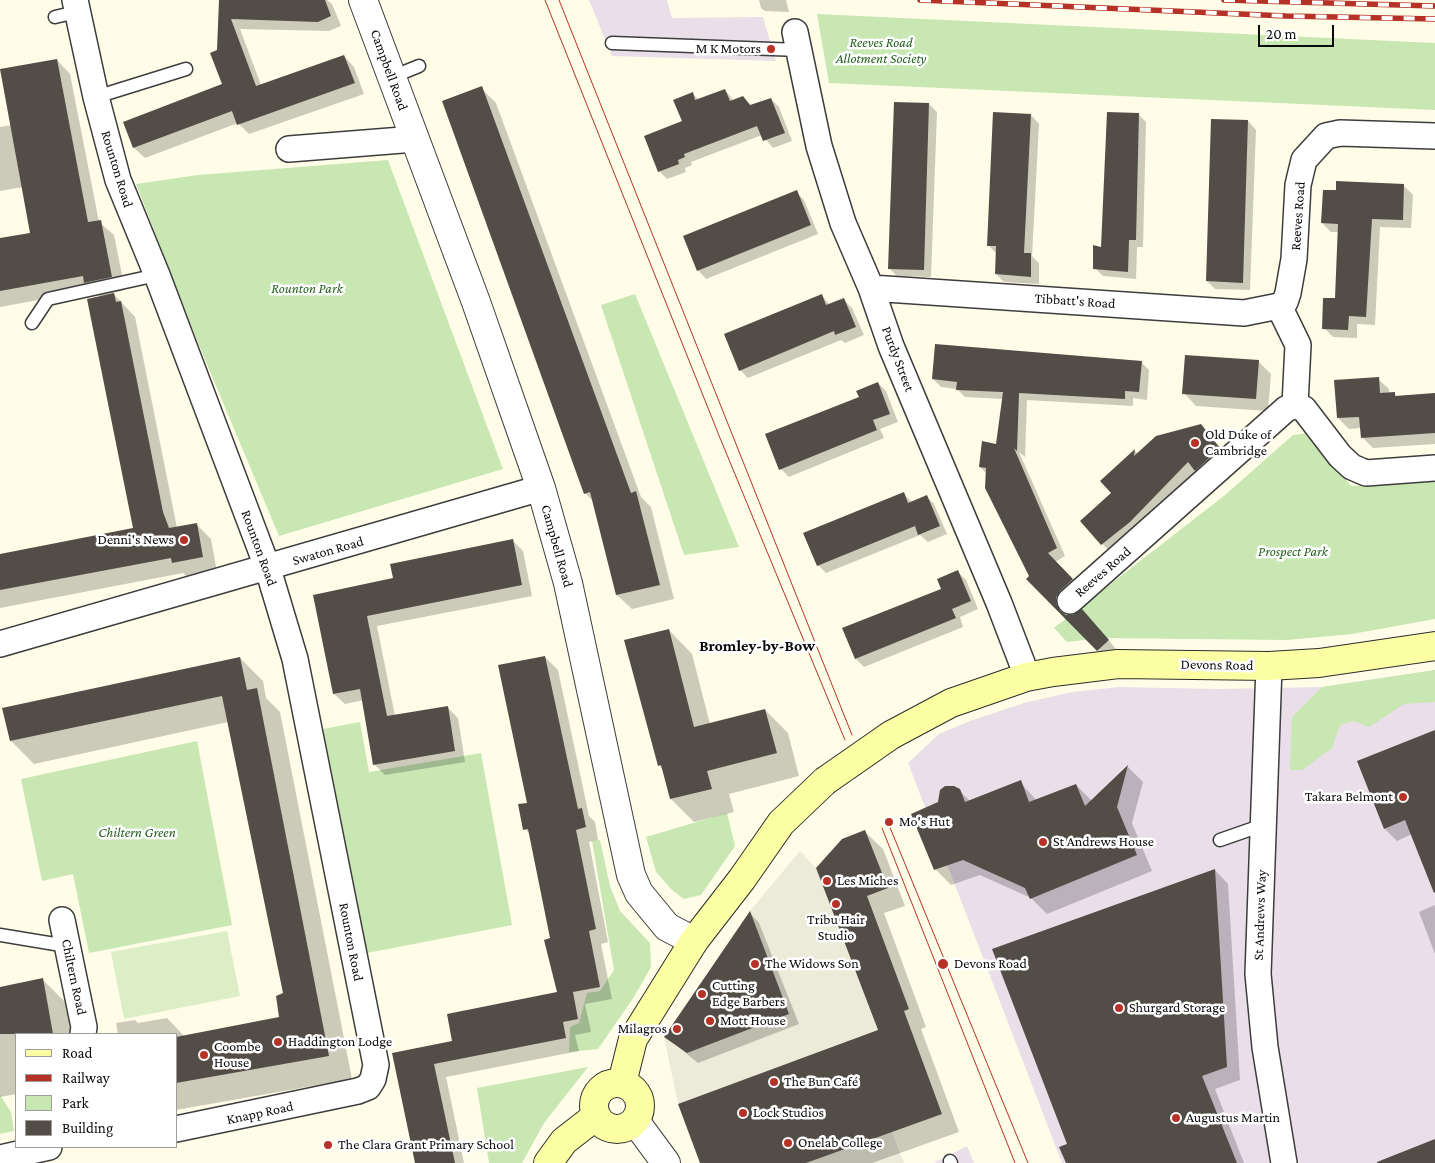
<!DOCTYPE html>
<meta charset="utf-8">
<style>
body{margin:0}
#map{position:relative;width:1435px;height:1163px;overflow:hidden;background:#fffde8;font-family:"Crimson Pro",serif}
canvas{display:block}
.legend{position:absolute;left:15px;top:1033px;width:162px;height:115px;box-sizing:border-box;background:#fff;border:1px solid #9d9d9d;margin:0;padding:6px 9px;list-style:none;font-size:15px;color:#0a0a0a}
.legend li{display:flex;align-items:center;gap:10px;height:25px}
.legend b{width:25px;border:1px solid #9d9d9d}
.scale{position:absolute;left:1258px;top:25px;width:76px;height:22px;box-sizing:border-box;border:2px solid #0a0a0a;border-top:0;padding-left:6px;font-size:15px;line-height:18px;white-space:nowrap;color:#0a0a0a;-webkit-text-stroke:4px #fff;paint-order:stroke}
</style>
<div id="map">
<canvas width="1435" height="1163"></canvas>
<ul class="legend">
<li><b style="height:6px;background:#fcfea4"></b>Road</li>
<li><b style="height:6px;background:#b63126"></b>Railway</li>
<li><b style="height:14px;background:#c8e7b3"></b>Park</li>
<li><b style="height:14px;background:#534d47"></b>Building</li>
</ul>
<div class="scale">20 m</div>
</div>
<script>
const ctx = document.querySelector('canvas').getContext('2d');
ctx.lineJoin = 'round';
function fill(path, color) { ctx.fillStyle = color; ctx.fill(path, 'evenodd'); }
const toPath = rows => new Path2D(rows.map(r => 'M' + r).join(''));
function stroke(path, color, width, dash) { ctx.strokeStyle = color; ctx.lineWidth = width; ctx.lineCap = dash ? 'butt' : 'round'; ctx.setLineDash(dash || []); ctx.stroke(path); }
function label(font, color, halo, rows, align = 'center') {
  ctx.font = font + ' "Crimson Pro",serif'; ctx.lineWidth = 5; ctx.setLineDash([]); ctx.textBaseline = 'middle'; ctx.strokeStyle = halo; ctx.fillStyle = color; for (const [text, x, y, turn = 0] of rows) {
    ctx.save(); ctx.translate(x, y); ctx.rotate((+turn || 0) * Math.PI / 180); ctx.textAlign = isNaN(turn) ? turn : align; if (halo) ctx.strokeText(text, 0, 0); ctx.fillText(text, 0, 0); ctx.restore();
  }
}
const industrial = toPath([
 [589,0,667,0,672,18,763,17,776,61,612,56],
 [1435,670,1435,1163,1062,1163,908,763,939,734,970,721,1024,703,1072,692,1119,687,1219,689,1322,687],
 [967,1146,974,1163,936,1163,935,1162]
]);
const green = toPath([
 [817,14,1435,43,1435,110,829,83],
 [388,160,503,469,279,536,196,338,136,184,198,175],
 [635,294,702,457,739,547,684,555,601,305],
 [1307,433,1351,486,1435,480,1435,619,1352,634,1287,640,1102,638,1067,642,1054,628,1225,495,1293,435],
 [1435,670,1435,702,1404,704,1369,727,1354,721,1340,725,1332,748,1302,770,1290,770,1292,717,1322,687],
 [360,722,369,772,481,753,512,925,367,953,323,729],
 [197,741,232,925,89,953,73,874,42,881,21,779],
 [727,813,735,846,701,895,684,899,672,890,656,872,646,837],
 [600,840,610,886,620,911,650,943,651,967,634,997,598,1049,569,1052,570,1027,579,1023,587,993,600,991,614,970,592,841],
 [588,1067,544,1123,522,1163,489,1163,477,1088],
 [0,1095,11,1112,14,1131,0,1134]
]);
const pitch = toPath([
 [227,931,240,996,124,1019,111,952]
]);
const plaza = toPath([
 [800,851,816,868,878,1031,808,1057,842,1150,892,1132,904,1163,806,1163,786,1064,678,1104,664,1037,687,1053,789,1014,750,911]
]);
const shadow = toPath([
 [221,0,327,0,332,4,341,26,329,31,240,29,261,85,344,56,354,67,364,94,249,134,238,123,145,158,134,148,125,123,224,85,218,51],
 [759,0,786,0,789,12,765,11,761,8],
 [57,60,70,74,99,222,114,235,125,290,113,293,135,317,177,528,196,524,211,539,217,572,188,577,183,573,0,608,0,555,134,529,100,297,93,290,0,307,0,240,32,234,23,187,0,191,0,127,12,125],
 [481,88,496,103,641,497,651,507,674,599,632,609,617,595,594,502,585,493],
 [725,90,734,101,743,97,751,106,771,99,779,107,792,141,773,148,762,135,691,162,692,165,685,168,686,172,667,179,659,171,684,122,692,93,699,100],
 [929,104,937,112,931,277,897,276,889,268],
 [1138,114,1146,122,1143,247,1137,247,1136,279,1103,276,1095,268,1102,248],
 [1031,115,1039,124,1032,256,1039,263,1039,284,1004,282,996,274,996,253,988,245],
 [1248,121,1256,130,1250,290,1215,289,1207,281],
 [1404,186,1413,195,1411,228,1380,227,1375,325,1357,324,1357,338,1333,337,1324,328,1336,300,1339,232,1331,232,1322,223],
 [796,192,804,200,818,234,706,279,698,270,685,237],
 [821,295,830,305,844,300,852,308,864,335,845,343,841,340,748,378,740,370],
 [1258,361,1271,374,1268,411,1196,406,1184,393],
 [1141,362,1149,370,1147,400,1133,398,1133,406,1027,400,1025,457,1019,452,1065,556,1055,562,1080,588,1064,605,1064,613,1065,615,1090,619,1116,649,1106,658,1028,579,1030,576,987,474,980,467,997,445,1003,399,965,397,957,389,941,387,933,379],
 [1378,379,1389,389,1389,394,1394,393,1397,397,1435,394,1435,444,1373,448,1362,437,1361,428,1349,429,1338,418],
 [878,383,886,391,898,422,880,429,884,438,789,477,781,469],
 [1200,425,1228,458,1205,479,1197,471,1139,531,1111,553,1081,521,1113,493,1135,451,1138,454],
 [903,493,912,502,926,496,934,504,947,534,928,542,920,535,826,573,818,565],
 [513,541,523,551,532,596,377,626,395,716,447,707,458,718,465,762,385,775,374,764,364,700,345,704,334,694,315,596,394,579],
 [958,572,966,580,978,609,960,617,963,627,864,667,856,659,844,629,942,590],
 [669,630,692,654,710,724,765,710,788,733,799,776,729,794,734,812,694,822,671,799,663,770,659,765],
 [545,657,558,670,589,816,595,822,598,840,589,842,608,942,601,944,612,999,585,1004,591,1032,575,1035,579,1051,446,1077,464,1163,417,1163,394,1054,454,1042,558,993,551,939,531,835,525,829],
 [240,658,263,681,266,698,280,712,352,1079,176,1110,176,1034,118,1034,116,1023,135,1020,138,1023,167,1018,185,1037,280,1018,284,994,228,722,34,764,11,741],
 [1435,732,1435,892,1412,834,1397,841,1385,829],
 [1128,767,1143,782,1132,823,1152,871,1047,914,1031,898,980,875,951,885,935,869,939,803,959,790,970,801,1020,782,1037,801,1076,785,1092,801],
 [865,832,883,849,905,906,884,913,926,1027,921,1029,959,1132,872,1163,701,1163,880,1031,842,840],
 [1215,870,1228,884,1240,1080,1215,1089,1244,1163,1067,1163,1069,1144],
 [1435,905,1435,954,1419,912],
 [750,913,759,923,799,1024,698,1063,666,1037],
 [43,980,83,1020,86,1034,16,1034,16,1094,0,1097,0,988]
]);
const building = toPath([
 [219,0,325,0,331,16,318,22,231,19,256,86,344,55,355,83,237,125,232,111,133,148,123,122,222,84,210,53,217,50],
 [57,59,88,222,101,220,112,277,84,283,83,276,0,291,0,238,30,233,0,69],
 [482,86,631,493,636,491,660,585,616,595,590,492,584,494,442,101],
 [725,89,730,101,743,96,750,105,771,98,785,133,763,141,757,126,684,154,685,157,678,160,679,164,658,172,644,136,682,121,673,100,693,92,695,100],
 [894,102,929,103,924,270,888,269],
 [993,112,1031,114,1024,253,1031,253,1031,277,995,274,996,246,987,246],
 [1107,112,1139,113,1136,240,1129,240,1128,272,1093,269,1093,245,1101,247],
 [1211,119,1248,120,1243,283,1206,281],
 [1336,181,1404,184,1403,220,1372,219,1366,317,1349,316,1348,330,1322,329,1323,298,1335,298,1338,224,1321,223,1323,190,1336,190],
 [797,190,811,225,697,271,683,236],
 [114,293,116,302,121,301,163,512,169,528,197,523,203,557,172,563,171,558,0,590,0,554,133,528,87,299],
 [822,294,826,305,844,298,856,327,835,335,834,331,739,371,724,334],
 [935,344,1142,361,1139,392,1125,391,1125,399,1019,393,1017,451,1014,448,1057,548,1048,553,1073,579,1060,591,1056,597,1056,604,1060,611,1066,615,1073,615,1082,609,1109,640,1097,651,1026,579,1029,576,985,488,986,468,979,467,982,441,996,444,1003,392,956,390,957,382,932,379],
 [1185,355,1259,360,1256,399,1182,394],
 [1379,377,1380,393,1395,392,1395,396,1435,393,1435,433,1361,438,1359,417,1337,418,1334,380],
 [878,382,890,414,873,420,877,430,779,470,765,434,859,397,856,391],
 [1201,424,1220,448,1195,471,1188,462,1130,522,1101,545,1080,521,1111,493,1100,481,1135,449,1134,456,1156,436],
 [904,492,908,503,927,495,940,526,918,535,915,526,817,566,803,533],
 [513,539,522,585,367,616,387,716,448,706,455,751,373,765,360,689,333,694,313,595,393,578,390,564],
 [958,570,971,601,952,609,956,618,855,659,842,628,941,589,937,579],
 [669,629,694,727,765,709,777,753,707,771,712,789,670,799,661,765,658,766,624,640],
 [545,656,578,809,582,808,586,827,576,830,596,929,589,931,600,987,573,992,578,1019,563,1022,566,1038,434,1064,455,1163,415,1163,392,1053,452,1041,447,1014,557,992,544,940,550,938,528,829,523,830,518,804,527,803,498,665],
 [240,657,247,690,257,688,329,1056,176,1083,176,1037,279,1017,276,996,283,993,222,696,10,741,2,708],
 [1435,730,1435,892,1434,893,1405,820,1384,829,1357,761],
 [1128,765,1117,807,1137,855,1030,899,1025,888,963,860,934,870,911,814,938,802,940,790,945,786,954,786,960,789,965,802,1021,780,1029,802,1076,784,1085,806],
 [865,830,888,888,867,896,909,1009,904,1011,942,1114,806,1163,700,1163,678,1104,878,1030,816,868,842,839],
 [1215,869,1227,1067,1202,1076,1237,1163,1066,1163,1059,1147,1067,1144,992,949],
 [750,911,789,1014,687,1053,664,1037],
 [43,978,53,1034,0,1034,0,987],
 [1435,1139,1435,1163,1377,1163,1377,1162]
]);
const service = toPath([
 [55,17,76,12],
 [612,43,799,50],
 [392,77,419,66],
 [96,97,186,69],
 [32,323,48,299,157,275],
 [1220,840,1263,825],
 [0,935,67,946],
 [950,1161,951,1163]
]);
const minor = toPath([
 [75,0,96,97,118,180,157,275,268,569,295,659,376,1065,373,1079,368,1087,358,1091,176,1129],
 [795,32,819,146,843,223,871,288,891,346,999,603,1022,663,1026,677],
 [289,149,415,139],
 [871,288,1244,313,1279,306],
 [1295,405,1298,345,1279,306,1285,302,1288,293,1294,259,1298,185,1304,160,1326,136,1340,133,1435,136],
 [1295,405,1304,409,1340,456,1352,467,1366,473,1435,468],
 [1070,601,1286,409,1295,405],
 [0,644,541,488],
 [1269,666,1258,974,1265,1047,1284,1163],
 [62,920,84,1027,83,1034],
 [0,1158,49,1147]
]);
const tertiary = toPath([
 [363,0,476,302,541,488,568,583,631,875,639,893,667,927,694,941],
 [635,1121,666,1163]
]);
const secondary = toPath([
 [891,735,951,703,1026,677,1053,672,1118,664,1269,666,1319,663,1435,646],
 '594 1106a23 23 0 1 1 46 0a23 23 0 1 1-46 0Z',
 [622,1083,633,1039,694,941,742,879,781,823,825,781],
 [548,1163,564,1141,595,1117]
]);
const tram = toPath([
 [545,0,720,438,845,740],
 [559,0,852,735],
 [889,825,1028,1163],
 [882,828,1015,1163]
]);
const rail = toPath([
 [920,0,1286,16,1435,19],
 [1224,0,1435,6]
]);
const secondaryBridge = toPath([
 [825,781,891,735]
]);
const markers = [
 [771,49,5,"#b63126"],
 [1195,443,5,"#b63126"],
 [184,540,5,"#b63126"],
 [1403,797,5,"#b63126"],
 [889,822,5,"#b63126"],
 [1043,842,5,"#b63126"],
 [827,881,5,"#b63126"],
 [836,904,5,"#b63126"],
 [755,964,5,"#b63126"],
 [943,964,6,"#b63126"],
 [702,994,5,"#b63126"],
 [1119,1008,5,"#b63126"],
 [710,1021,5,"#b63126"],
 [677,1029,5,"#b63126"],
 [278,1042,5,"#b63126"],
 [204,1055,5,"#b63126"],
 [774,1082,5,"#b63126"],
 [743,1113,5,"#b63126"],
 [1176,1118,5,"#b63126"],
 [788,1143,5,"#b63126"],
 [328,1145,5,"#b63126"]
];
const parkNames = [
 ["Reeves Road",881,43],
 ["Allotment Society",881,59],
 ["Rounton Park",307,289],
 ["Prospect Park",1293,552],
 ["Chiltern Green",137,833]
];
const poiNames = [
 ["M K Motors",761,49,"right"],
 ["Old Duke of",1205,435],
 ["Cambridge",1205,451],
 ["Denni's News",174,540,"right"],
 ["Takara Belmont",1393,797,"right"],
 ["Mo's Hut",899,822],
 ["St Andrews House",1053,842],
 ["Les Miches",837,881],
 ["Tribu Hair",836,920,"center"],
 ["Studio",836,936,"center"],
 ["The Widows Son",765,964],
 ["Devons Road",954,964],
 ["Cutting",712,986],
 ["Edge Barbers",712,1002],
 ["Shurgard Storage",1129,1008],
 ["Mott House",720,1021],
 ["Milagros",667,1029,"right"],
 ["Haddington Lodge",288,1042],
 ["Coombe",214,1047],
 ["House",214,1063],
 ["The Bun Café",784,1082],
 ["Lock Studios",753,1113],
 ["Augustus Martin",1186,1118],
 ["Onelab College",798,1143],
 ["The Clara Grant Primary School",338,1145]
];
const streetNames = [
 ["Campbell Road",389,70,70],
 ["Rounton Road",117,169,73],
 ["Reeves Road",1298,216,-86],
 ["Tibbatt's Road",1075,301,4],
 ["Purdy Street",898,359,69],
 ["Campbell Road",557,546,74],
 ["Rounton Road",259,548,70],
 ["Swaton Road",328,551,-16],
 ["Reeves Road",1103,572,-41],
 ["Devons Road",1217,665,1],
 ["St Andrews Way",1260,915,-88],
 ["Rounton Road",351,942,79],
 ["Chiltern Road",74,977,78],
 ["Knapp Road",260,1113,-12]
];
const quarterNames = [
 ["Bromley-by-Bow",757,646]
];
fill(industrial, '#eadee9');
fill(green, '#c8e7b3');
fill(pitch, '#dbeec5');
fill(plaza, '#ecead9');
fill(shadow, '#0003');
fill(building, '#534d47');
stroke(service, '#3d3d3d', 15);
stroke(minor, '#3d3d3d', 28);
stroke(tertiary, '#3d3d3d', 30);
stroke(secondary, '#2c2c2c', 30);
stroke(service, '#fff', 12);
stroke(minor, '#fff', 25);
stroke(tertiary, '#fff', 28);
stroke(secondary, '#fcfea4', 28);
stroke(tram, '#b63126', 1);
stroke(rail, '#b63126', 5.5);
stroke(rail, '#fff', 4, [11]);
stroke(secondaryBridge, '#2c2c2c', 30, []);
stroke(secondaryBridge, '#fcfea4', 28);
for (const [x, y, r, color] of markers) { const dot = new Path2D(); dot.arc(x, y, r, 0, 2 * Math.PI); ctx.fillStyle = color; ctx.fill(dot); stroke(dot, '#fff', 2); }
label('italic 14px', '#235f1d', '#fff', parkNames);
label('14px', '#0a0a0a', '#fff', poiNames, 'left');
label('14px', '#0a0a0a', '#fff', streetNames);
label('bold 16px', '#0a0a0a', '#fff', quarterNames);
</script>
